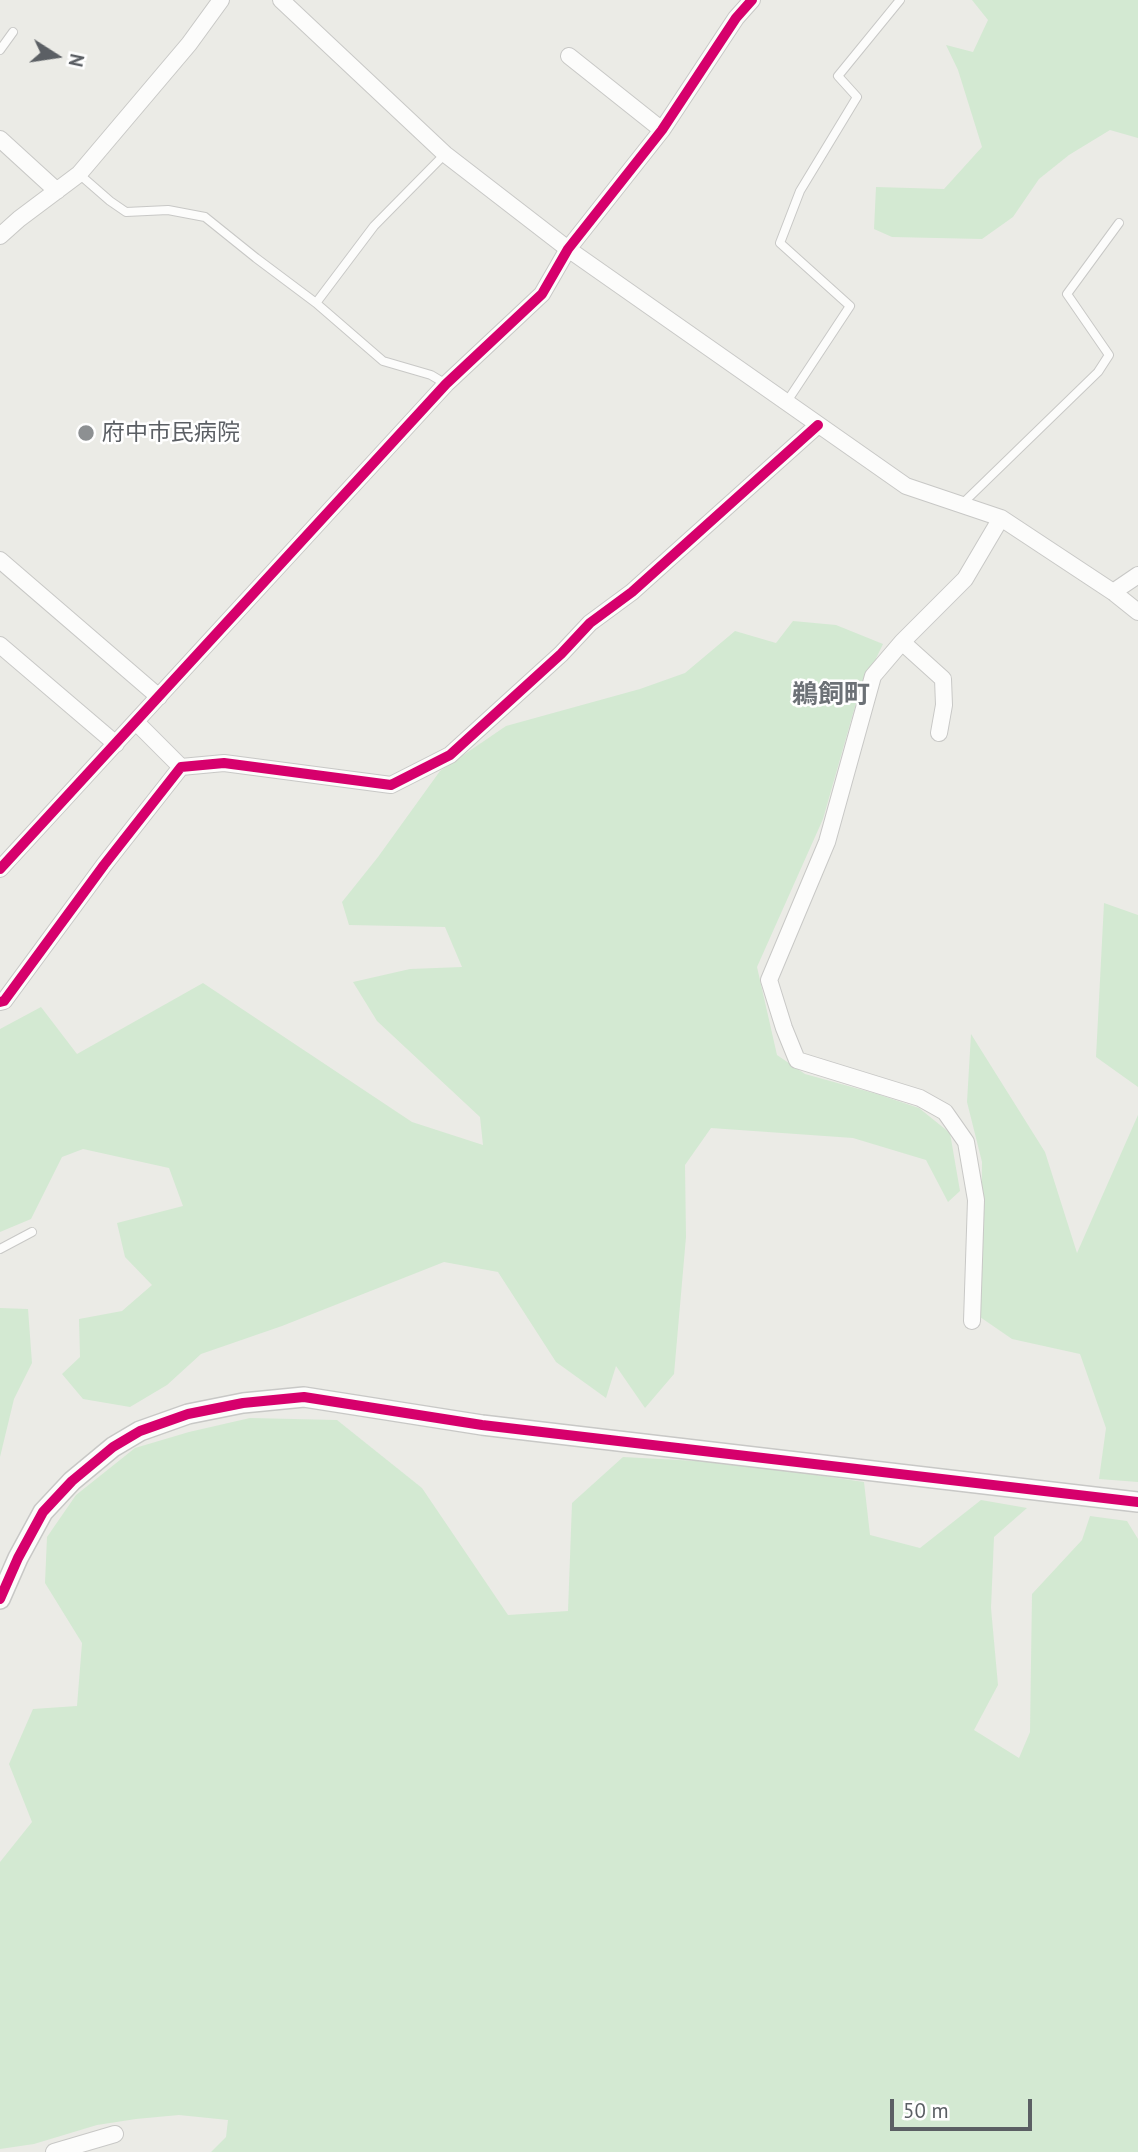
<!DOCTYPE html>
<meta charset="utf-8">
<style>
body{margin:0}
#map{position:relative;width:1138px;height:2152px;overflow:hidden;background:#ebebe6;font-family:"PT Sans",sans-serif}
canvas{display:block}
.north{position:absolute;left:21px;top:21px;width:70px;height:70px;-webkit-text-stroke:5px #fff;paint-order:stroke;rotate:102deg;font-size:19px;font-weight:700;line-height:28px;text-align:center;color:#5b5f64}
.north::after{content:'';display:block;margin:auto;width:24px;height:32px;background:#5b5f64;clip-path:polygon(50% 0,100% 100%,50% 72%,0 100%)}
.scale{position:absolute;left:890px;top:2099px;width:142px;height:32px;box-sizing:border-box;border:4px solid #5b5f64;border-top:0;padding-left:9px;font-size:21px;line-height:24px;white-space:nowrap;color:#5b5f64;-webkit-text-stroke:5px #fff;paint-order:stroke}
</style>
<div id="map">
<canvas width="1138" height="2152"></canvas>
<div class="north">N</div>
<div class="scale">50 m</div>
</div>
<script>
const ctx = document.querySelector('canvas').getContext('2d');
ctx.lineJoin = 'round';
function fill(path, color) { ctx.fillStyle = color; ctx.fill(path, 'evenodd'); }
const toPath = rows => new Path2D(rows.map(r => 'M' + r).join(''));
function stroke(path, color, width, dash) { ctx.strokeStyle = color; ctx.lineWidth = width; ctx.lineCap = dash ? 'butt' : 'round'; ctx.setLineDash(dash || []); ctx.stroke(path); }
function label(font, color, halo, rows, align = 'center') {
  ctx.font = font + ' "PT Sans","Noto Sans JP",sans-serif'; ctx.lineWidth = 5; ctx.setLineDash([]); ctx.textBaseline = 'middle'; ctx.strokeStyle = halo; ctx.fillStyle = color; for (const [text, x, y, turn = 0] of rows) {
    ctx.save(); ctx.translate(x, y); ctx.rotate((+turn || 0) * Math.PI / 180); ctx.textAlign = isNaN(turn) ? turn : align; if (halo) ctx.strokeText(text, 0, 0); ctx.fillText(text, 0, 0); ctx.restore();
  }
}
const green = toPath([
 [972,0,1138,0,1138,138,1110,130,1069,155,1039,179,1013,217,982,239,892,237,874,229,876,187,944,189,982,147,958,70,946,45,973,52,988,20],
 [793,621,836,625,883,644,858,696,823,819,757,967,777,1055,805,1074,877,1094,919,1108,950,1133,960,1191,948,1202,926,1160,853,1138,711,1128,685,1165,686,1237,674,1374,645,1408,616,1366,606,1398,556,1362,498,1272,444,1262,282,1326,201,1354,167,1385,130,1407,83,1399,62,1374,80,1357,79,1319,122,1311,152,1285,125,1257,117,1223,183,1206,169,1168,83,1149,62,1157,31,1219,0,1232,0,1029,41,1007,77,1054,203,983,412,1122,483,1145,480,1117,377,1021,353,982,410,969,462,967,445,927,349,925,342,902,378,857,440,771,506,726,640,689,685,673,735,631,776,643],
 [1104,903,1138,915,1138,1087,1096,1057],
 [971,1034,1045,1152,1077,1253,1138,1115,1138,1482,1099,1479,1106,1428,1080,1354,1012,1339,980,1317,982,1162,967,1102],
 [0,1308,28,1309,32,1363,14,1399,0,1457],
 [250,1418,337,1420,422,1488,508,1615,568,1611,572,1503,623,1457,735,1463,864,1482,870,1535,920,1548,981,1500,1027,1508,994,1537,991,1608,998,1685,974,1730,1019,1758,1030,1732,1032,1594,1082,1540,1090,1516,1127,1521,1138,1539,1138,2152,211,2152,226,2137,228,2120,179,2115,136,2119,97,2125,34,2144,0,2149,0,1862,32,1822,9,1764,33,1709,77,1706,82,1643,45,1583,47,1537,76,1495,135,1448,189,1432]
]);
const service = toPath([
 [0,50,13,32],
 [79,174,110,201,126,212,168,210,205,217,256,258,316,303,383,361,431,375,446,384],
 [316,303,374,226,445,154],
 [786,403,850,306,780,243,800,191,857,97,838,76,900,0],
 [961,505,1098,372,1109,355,1067,294,1119,223],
 [0,1249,32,1232]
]);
const minor = toPath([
 [281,0,445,154,568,249,906,486,1001,518,1113,592,1138,612],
 [569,56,662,130],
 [0,139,57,191],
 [0,236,19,219,79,174,189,44,221,0],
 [0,560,159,697],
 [1113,592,1138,575],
 [902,642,943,679,944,705,939,733],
 [0,645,116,744],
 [136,722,181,767],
 [0,869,446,384,542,294,568,249,662,130,736,18,752,0],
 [0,1002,4,1001,104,865,181,767,224,763,391,785,450,755,561,654,590,623,632,592,818,425],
 [972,1321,976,1200,966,1142,945,1112,920,1098,797,1060,784,1028,769,980,827,842,873,676,902,642,965,579,1001,518],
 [54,2152,115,2134]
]);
const tertiary = toPath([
 [0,1599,18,1558,43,1512,72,1481,113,1447,140,1431,188,1414,243,1403,304,1397,482,1425,1138,1502]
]);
const cycleway = toPath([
 [0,869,446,384,542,294,568,249,662,130,736,18,752,0],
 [0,1002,4,1001,104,865,181,767,224,763,391,785,450,755,561,654,590,623,632,592,818,425],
 [0,1599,18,1558,43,1512,72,1481,113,1447,140,1431,188,1414,243,1403,304,1397,482,1425,1138,1502]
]);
const markers = [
 [86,433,9,"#8d9092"]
];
const poiNames = [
 ["府中市民病院",102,433]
];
const quarterNames = [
 ["鵜飼町",831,696]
];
fill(green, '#d3e9d2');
stroke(service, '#c8c8c6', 10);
stroke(minor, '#c8c8c6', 18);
stroke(tertiary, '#c8c8c6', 22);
stroke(service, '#fcfcfb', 8);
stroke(minor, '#fcfcfb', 16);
stroke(tertiary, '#fcfcfb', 19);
stroke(cycleway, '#d6006c', 10);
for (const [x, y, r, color] of markers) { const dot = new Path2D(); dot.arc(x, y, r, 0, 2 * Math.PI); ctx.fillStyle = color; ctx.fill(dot); stroke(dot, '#fff', 2.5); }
label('23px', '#5b5f64', '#fff', poiNames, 'left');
label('bold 26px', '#6c7176', '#fff', quarterNames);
</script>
